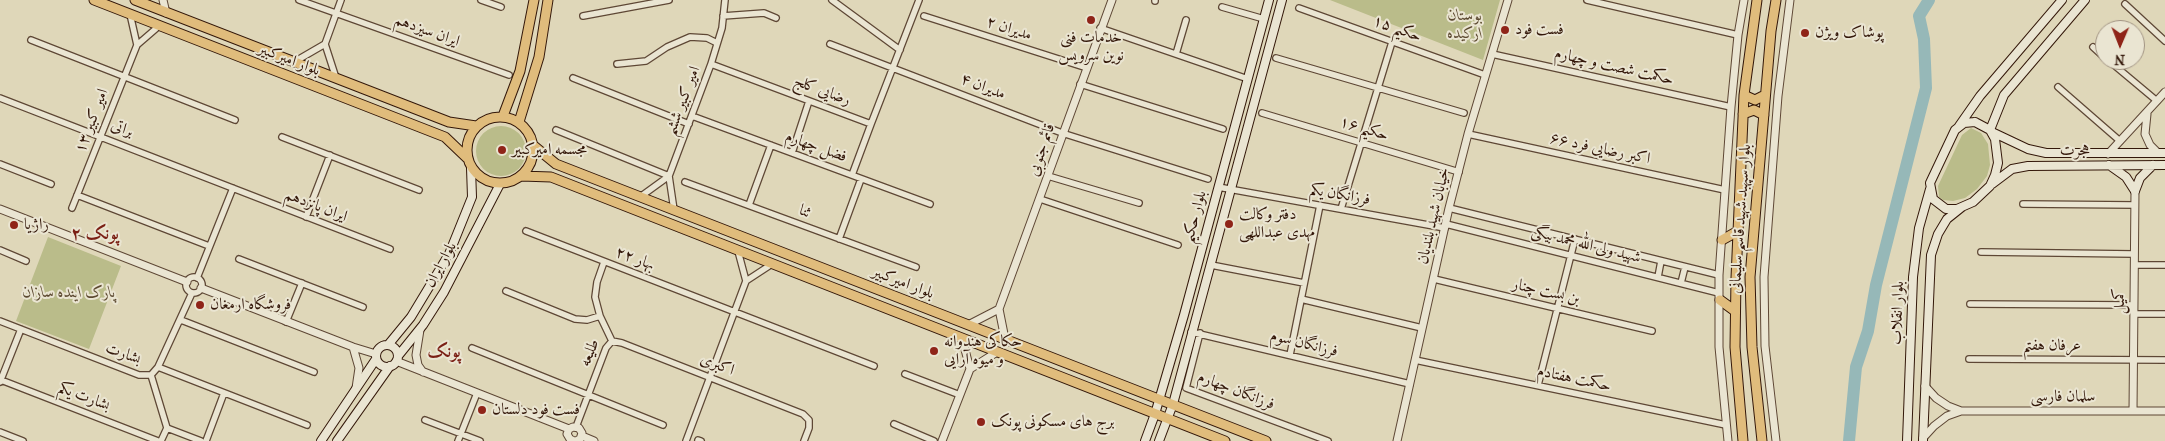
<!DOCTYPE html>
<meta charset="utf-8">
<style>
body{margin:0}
#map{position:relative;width:2165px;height:441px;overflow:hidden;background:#dfd7b9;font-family:"IM FELL French Canon",serif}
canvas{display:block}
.north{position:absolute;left:2095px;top:20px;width:50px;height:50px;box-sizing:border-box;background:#eae5d2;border:1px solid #a19382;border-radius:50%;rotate:181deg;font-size:14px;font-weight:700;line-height:20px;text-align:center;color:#331709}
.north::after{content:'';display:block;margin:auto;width:18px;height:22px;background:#8f2418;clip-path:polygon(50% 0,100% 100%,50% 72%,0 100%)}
</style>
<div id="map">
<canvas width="2165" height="441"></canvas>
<div class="north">N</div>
</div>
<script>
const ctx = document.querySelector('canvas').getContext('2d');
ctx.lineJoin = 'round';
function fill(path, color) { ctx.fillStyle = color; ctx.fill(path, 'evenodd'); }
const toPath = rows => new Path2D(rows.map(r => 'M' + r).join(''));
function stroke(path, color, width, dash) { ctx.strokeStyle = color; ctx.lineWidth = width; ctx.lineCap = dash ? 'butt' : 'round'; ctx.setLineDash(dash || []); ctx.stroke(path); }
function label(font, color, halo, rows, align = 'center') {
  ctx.font = font + ' "IM FELL French Canon",Amiri,serif'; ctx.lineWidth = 4; ctx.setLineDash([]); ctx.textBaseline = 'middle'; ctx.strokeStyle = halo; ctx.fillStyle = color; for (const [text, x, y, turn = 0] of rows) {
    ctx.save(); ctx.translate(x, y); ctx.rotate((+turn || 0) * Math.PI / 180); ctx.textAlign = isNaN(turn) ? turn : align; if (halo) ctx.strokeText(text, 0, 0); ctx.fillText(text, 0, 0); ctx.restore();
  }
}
const green = toPath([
 [1330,0,1500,0,1483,60],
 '476 151a25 25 0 1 1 50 0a25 25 0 1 1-50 0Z',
 [1971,128,1981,133,1988,144,1990,165,1987,176,1977,189,1965,198,1953,201,1943,200,1939,197,1938,186,1962,135],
 [48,237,121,266,89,349,16,321]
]);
const river = toPath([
 [1849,441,1856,367,1868,331,1876,285,1926,88,1924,39,1919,16,1929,0]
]);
const minor = toPath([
 [299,0,509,75],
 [481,0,501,7],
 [832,0,900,50],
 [1587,0,1738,35],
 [1155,1,1155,0],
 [2125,4,2165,41],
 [1222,7,1264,19],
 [1299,8,1485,75],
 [130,14,137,45],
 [583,16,669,0],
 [723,16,764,13,776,18],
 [924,16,1087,68],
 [1100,28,1248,79],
 [31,40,235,120],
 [325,44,341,0],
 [325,44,336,78],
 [830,44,1062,133,1208,179],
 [2093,47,2105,58],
 [1176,54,1186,20],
 [1492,54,1731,107],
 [1276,58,1464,113],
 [2108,60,2157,101],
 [294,62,325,44],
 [617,64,646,61,667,47,690,37,707,38,717,43],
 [711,64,871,124,852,175],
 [573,78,689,124],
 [1080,84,1223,129],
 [2058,87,2120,141],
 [0,98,390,249],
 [1262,113,1459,172],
 [692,116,930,204],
 [871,124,919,0],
 [556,130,669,176],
 [1468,134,1725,190],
 [282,137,419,190],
 [792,153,809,101],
 [0,164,51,184],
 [1048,176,1139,203],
 [685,182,916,267],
 [1218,187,1445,228],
 [77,195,209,246],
 [640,197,669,176],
 [1040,199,1178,245],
 [2023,204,2135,205],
 [749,205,771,145],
 [72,208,137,45,159,26],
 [1449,208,1719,275],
 [1341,209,1392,42],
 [674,210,669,176,711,64,722,28,725,0],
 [306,217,330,155],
 [1446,224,1719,293],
 [526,231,874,366],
 [839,239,861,179],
 [0,250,26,261],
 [1981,252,2134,254],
 [239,259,363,307],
 [604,262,597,282,595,297,600,316,612,341],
 [1211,265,1304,283],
 [2134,265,2165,265],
 [1658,277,1661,261],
 '186 285a8 8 0 1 1 16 0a8 8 0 1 1-16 0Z',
 [197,278,233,188],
 [1434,279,1652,331],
 [746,281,772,264],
 [1681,283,1685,267],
 [506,291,575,319,587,320,600,316],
 [1301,299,1422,328],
 [1970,304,2134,305],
 [2134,314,2165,314],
 [181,320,314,372],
 [0,321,139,375,151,375,158,367,192,293],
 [286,322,302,283],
 [1191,332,1410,384],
 [1200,333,1186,388,1328,441],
 [612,341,622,343,803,414,809,420,809,428,804,441],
 [472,348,663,425],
 [1290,355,1320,205],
 [1969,359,2165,360],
 [1415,360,1726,425],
 [158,367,307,425],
 [905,374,960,395],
 [151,375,167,428,161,441],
 [1,380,158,441],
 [0,382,21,329],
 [1538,385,1575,239],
 [425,420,480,441],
 [894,424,934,441],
 [576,427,606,348,612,341],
 [167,428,201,441],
 [0,432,23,441],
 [698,440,701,441],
 [206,441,224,393],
 [458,441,477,393],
 [686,441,746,281,738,251]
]);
const tertiary = toPath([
 [163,0,166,13],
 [2147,114,2145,134,2150,145,2158,153],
 [2108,154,2165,92],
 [0,209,187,282],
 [201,288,353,347,376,354],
 [999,309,1112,0],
 [999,309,1005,339],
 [968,325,999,309],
 [420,330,416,355,418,365,423,372],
 [962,338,970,369],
 [353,347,359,368,356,388],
 [396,361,569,429],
 [970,369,997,352],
 [1925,386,1936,398,1948,406,1961,411],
 [2133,411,2135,191],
 [582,436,594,441],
 [1923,438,1934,426,1947,416,1961,411,2165,411],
 [574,441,570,439,567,434,569,429,573,427,579,428,582,433,580,439,576,441],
 [942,441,970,369],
 [1397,441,1449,208,1468,134,1508,0],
 [1728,441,1719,347,1719,275,1731,107,1738,35,1744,0],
 [1776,441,1765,346,1764,277,1778,96,1790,0]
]);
const secondary = toPath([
 [1975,122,1990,130,1995,139,1998,163,1995,175,1990,186,1973,202,1957,209,1946,209,1933,199,1930,183,1955,130,1964,123,1975,122],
 [1959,126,1980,96,2062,0],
 [1990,130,2004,95,2085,0],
 [1992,132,2028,149,2046,153,2165,153],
 [2109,165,2126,177,2135,191],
 [1992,184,2012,169,2028,166,2165,165],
 [2135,191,2140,178,2153,165],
 '376 356a11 11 0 1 1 22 0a11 11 0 1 1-22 0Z',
 [388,345,411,317,449,254,472,197,471,168],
 [398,356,423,325,444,292,500,184],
 [321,441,376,359],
 [337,441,390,366],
 [1145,441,1155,414,1184,315,1269,0],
 [1159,441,1173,404,1282,0],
 [1907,441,1913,277,1919,228,1930,189],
 [1923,441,1931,255,1938,234,1947,219,1962,207]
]);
const primary = toPath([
 [94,0,445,137,467,158],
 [135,0,449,122,476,126],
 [1744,95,1755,100,1765,95],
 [1743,114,1754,110,1764,115],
 [503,116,520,71,534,0],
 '467 150a33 33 0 1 1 66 0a33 33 0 1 1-66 0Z',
 [519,122,539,57,548,0],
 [534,146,556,164,1266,441],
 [521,176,551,177,1225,441],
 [1722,240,1738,231],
 [1720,300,1735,311],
 [1743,441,1735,347,1736,278,1744,95,1757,0],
 [1762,441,1752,347,1750,277,1771,31,1776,0]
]);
const markers = [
 [1091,20,5,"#8f2418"],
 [1505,30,5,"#8f2418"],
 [1805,33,5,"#8f2418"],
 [502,150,5,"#8f2418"],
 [1229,224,5,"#8f2418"],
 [14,225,5,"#8f2418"],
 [200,305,5,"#8f2418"],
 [934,351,5,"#8f2418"],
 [482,410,5,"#8f2418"],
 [981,422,5,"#8f2418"]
];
const parkNames = [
 ["بوستان",1465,16],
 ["ارکیده",1465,34],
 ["پارک اینده سازان",69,293]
];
const streetNames = [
 ["مدیران ۲",1009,29,18],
 ["حکیم ۱۵",1397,29,20],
 ["ایران سیزدهم",427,31,20],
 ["بلوار امیرکبیر",289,60,21],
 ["حکمت شصت و چهارم",1614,67,13],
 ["مدیران ۴",983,87,21],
 ["رضایی کلج",822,91,20],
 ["امیر کبیر ششم",683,101,-69],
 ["امیر کبیر ۱۳",92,121,-69],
 ["براتی",122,129,21],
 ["حکیم ۱۶",1364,129,17],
 ["فضل چهارم",816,147,20],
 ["۶۶ اکبر رضایی فرد",1600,149,12],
 ["قائم جنوبی",1042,150,-71],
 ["هجرت",2075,151],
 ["فرزانگان یکم",1340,195,10],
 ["ایران پانزدهم",316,206,21],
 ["ثنا",805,212,20],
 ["خیابان شهید بلندیان",1434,216,-77],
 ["بلوار حکیم",1195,217,-75],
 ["بلوار سپهبد شهید قاسم سلیمانی",1741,219,-86],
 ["شهید ولی الله محمد بیگی",1586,245,14],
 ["بهار ۲۲",635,259,21],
 ["بلوار ایران",441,265,-61],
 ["بلوار امیرکبیر",903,283,21],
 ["بن بست چنار",1546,292,13],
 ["کمیل",2120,301,-90],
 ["بلوار انقلاب",1898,313,-88],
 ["فرزانگان سوم",1304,344,14],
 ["عرفان هفتم",2052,346],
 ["طلیعه",590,353,-67],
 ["بشارت",123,354,20],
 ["اکبری",717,365,21],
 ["حکمت هفتادم",1574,379,12],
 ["فرزانگان چهارم",1236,391,21],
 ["بشارت یکم",84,397,21],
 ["سلمان فارسی",2063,397]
];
const poiNames = [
 ["فست فود",1515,30],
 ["پوشاک ویژن",1815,33],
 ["خدمات فنی",1091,38,"center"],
 ["نوین سرویس",1091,56,"center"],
 ["مجسمه امیرکبیر",512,150],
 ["دفتر وکالت",1239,215],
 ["مهدی عبداللهی",1239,233],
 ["راژیا",24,225],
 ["فروشگاه ارمغان",210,305],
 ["حکاکی هندوانه",944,342],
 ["و میوه آرایی",944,360],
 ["فست فود دلستان",492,410],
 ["برج های مسکونی پونک",991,422]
];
const neighbourhoodNames = [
 ["پونک ۲",95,235],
 ["پونک",444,353]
];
fill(green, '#babc8a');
stroke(river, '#96b8b8', 12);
stroke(minor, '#5e4735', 8);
stroke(tertiary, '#5e4735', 9);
stroke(secondary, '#331709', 10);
stroke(primary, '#331709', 11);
stroke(minor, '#eae5d2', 5.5);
stroke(tertiary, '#eae5d2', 7);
stroke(secondary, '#eae5d2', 8);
stroke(primary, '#e0bc7c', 9);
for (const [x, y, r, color] of markers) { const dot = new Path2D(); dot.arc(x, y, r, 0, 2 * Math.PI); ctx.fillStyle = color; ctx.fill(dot); stroke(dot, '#eae5d2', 2); }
label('italic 16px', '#5c4930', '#eae5d2', parkNames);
label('16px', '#331709', '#eae5d2', streetNames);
label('16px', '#331709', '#eae5d2', poiNames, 'left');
label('bold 18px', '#7a1f14', '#eae5d2', neighbourhoodNames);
</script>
